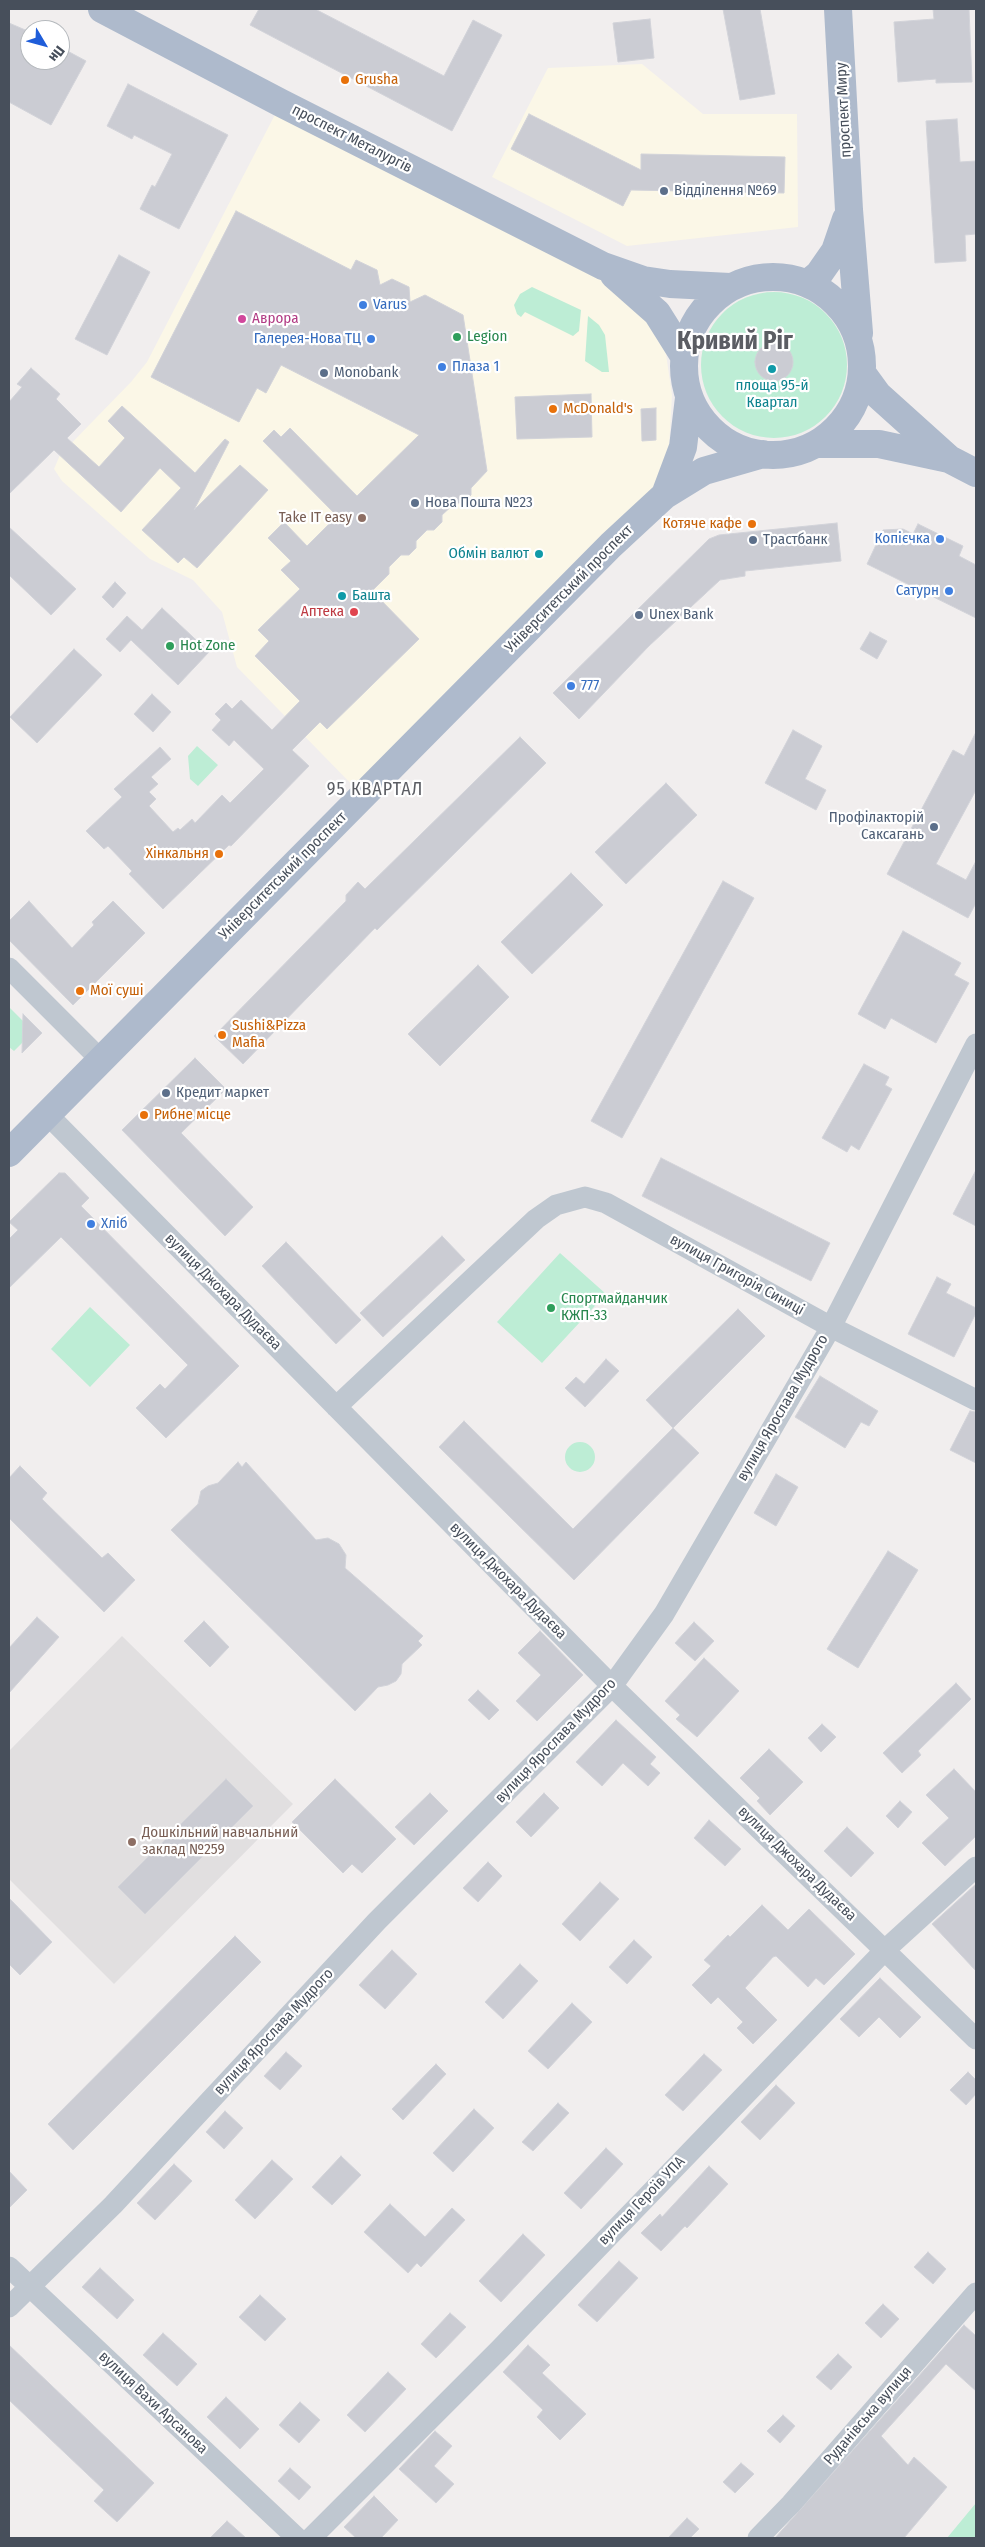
<!DOCTYPE html>
<meta charset="utf-8">
<style>
body{margin:0}
#map{position:relative;width:985px;height:2547px;overflow:hidden;background:#f1eeee;font-family:"Fira Sans Condensed",sans-serif}
canvas{display:block}
.frame{position:absolute;inset:0;border:10px solid #474f5b;pointer-events:none}
.north{position:absolute;left:20px;top:20px;width:50px;height:50px;box-sizing:border-box;background:#fff;border:1px solid #b5b9bd;border-radius:50%;rotate:127deg;font-size:14px;font-weight:700;line-height:20px;text-align:center;color:#474f5b}
.north::after{content:'';display:block;margin:auto;width:18px;height:22px;background:#1f5dd9;clip-path:polygon(50% 0,100% 100%,50% 72%,0 100%)}
</style>
<div id="map">
<canvas width="985" height="2547"></canvas>
<div class="frame"></div>
<div class="north">Пн</div>
</div>
<script>
const ctx = document.querySelector('canvas').getContext('2d');
ctx.lineJoin = 'round';
function fill(path, color) { ctx.fillStyle = color; ctx.fill(path, 'evenodd'); }
const toPath = rows => new Path2D(rows.map(r => 'M' + r).join(''));
function stroke(path, color, width, dash) { ctx.strokeStyle = color; ctx.lineWidth = width; ctx.lineCap = dash ? 'butt' : 'round'; ctx.setLineDash(dash || []); ctx.stroke(path); }
function label(font, color, halo, rows, align = 'center') {
  ctx.font = font + ' "Fira Sans Condensed",sans-serif'; ctx.lineWidth = 4.5; ctx.setLineDash([]); ctx.textBaseline = 'middle'; ctx.strokeStyle = halo; ctx.fillStyle = color; for (const [text, x, y, turn = 0] of rows) {
    ctx.save(); ctx.translate(x, y); ctx.rotate((+turn || 0) * Math.PI / 180); ctx.textAlign = isNaN(turn) ? turn : align; if (halo) ctx.strokeText(text, 0, 0); ctx.fillText(text, 0, 0); ctx.restore();
  }
}
const commercial = toPath([
 [642,64,703,114,797,114,798,227,627,246,492,177,548,68],
 [281,103,565,246,644,316,666,354,672,395,669,448,655,492,363,796,237,667,222,612,193,580,150,559,62,481,54,469,60,455,131,382,147,362]
]);
const education = toPath([
 [122,1636,293,1804,114,1984,9,1879,9,1751]
]);
const green = toPath([
 [532,287,581,310,579,331,573,336,525,312,521,317,517,314,514,305,520,294],
 '701 365a73 73 0 1 1 146 0a73 73 0 1 1-146 0Z',
 [588,316,599,325,605,335,609,372,602,372,585,361],
 [197,746,218,765,198,786,190,779,188,756],
 [9,1007,26,1024,24,1041,14,1051,9,1047],
 [560,1253,606,1294,542,1363,497,1322],
 [90,1307,130,1345,90,1387,51,1349],
 '565 1457a15 15 0 1 1 30 0a15 15 0 1 1-30 0Z',
 [976,2503,976,2538,947,2538]
]);
const building = toPath([
 [259,9,315,9,444,76,473,20,502,35,452,131,250,25,259,9],
 [723,9,760,9,775,94,740,100,723,9],
 [933,9,969,9,972,82,936,83,936,79,898,82,894,22,934,19,933,9],
 [650,19,654,58,618,62,613,23,650,19],
 [9,23,30,32,30,60,60,60,60,47,86,61,51,125,9,102,9,23],
 [128,84,228,135,179,229,140,209,152,185,155,187,172,154,134,135,132,139,107,126,128,84],
 [529,114,641,170,641,154,785,157,784,193,631,190,623,206,511,149,529,114],
 [957,119,960,162,976,161,976,234,965,235,966,261,935,263,926,121,957,119],
 [236,211,351,270,356,260,377,270,380,285,392,279,409,287,410,302,425,295,463,315,487,471,471,488,471,495,462,503,455,503,442,515,442,522,434,530,427,530,416,541,416,548,409,555,401,555,389,567,389,574,372,591,419,639,327,729,320,722,292,750,309,766,231,846,229,845,163,909,129,874,132,871,108,846,104,849,86,831,122,797,114,789,160,747,171,759,151,777,158,784,149,792,156,799,149,806,173,832,178,828,180,830,192,819,195,823,222,795,230,803,264,769,234,740,229,746,212,730,221,720,215,714,226,703,232,709,241,700,272,730,300,701,255,656,269,641,258,630,300,589,281,570,291,561,268,538,284,522,307,546,337,516,263,441,274,430,281,437,290,428,357,496,419,435,281,365,266,393,257,388,239,422,151,377,236,211],
 [119,255,150,272,107,355,75,339,119,255],
 '755 362a19 19 0 1 1 38 0a19 19 0 1 1-38 0Z',
 [31,368,60,394,56,399,81,424,67,438,99,467,125,438,108,421,122,406,195,473,225,439,229,442,194,510,240,465,268,490,197,568,184,557,178,563,142,530,181,488,160,468,121,512,54,450,9,494,9,402,22,387,17,384,31,368],
 [591,394,592,437,517,439,515,397,591,394],
 [656,408,656,440,642,441,641,409,656,408],
 [837,523,841,561,745,571,745,576,720,580,649,646,579,719,553,693,709,539,719,535,837,523],
 [918,524,963,546,959,556,976,565,976,618,867,564,883,530,903,529,913,534,918,524],
 [9,527,76,589,51,615,9,575,9,527],
 [115,582,126,593,113,608,102,597,115,582],
 [162,608,209,652,178,685,131,640,120,652,106,639,127,616,142,630,162,608],
 [870,632,887,641,877,659,860,649,870,632],
 [74,649,102,675,37,743,10,717,74,649],
 [152,694,171,712,153,732,134,714,152,694],
 [793,730,822,746,805,779,826,790,816,810,765,783,793,730],
 [976,732,976,790,936,864,966,880,976,861,976,903,968,918,887,874,953,750,964,756,976,732],
 [520,737,546,763,377,930,375,928,243,1064,214,1036,346,901,346,895,358,882,365,889,520,737],
 [666,783,697,815,626,884,595,852,666,783],
 [571,873,603,905,532,974,501,942,571,873],
 [723,881,754,898,622,1138,591,1121,723,881],
 [29,901,72,948,94,925,92,922,113,901,145,933,73,1005,9,940,9,921,29,901],
 [903,931,961,963,954,975,969,983,936,1043,891,1018,885,1029,858,1014,903,931],
 [478,965,509,997,440,1066,408,1034,478,965],
 [23,1014,42,1033,22,1053,23,1014],
 [195,1058,226,1089,181,1133,253,1207,225,1236,122,1130,195,1058],
 [864,1064,889,1077,885,1085,892,1089,859,1150,851,1145,847,1152,822,1138,864,1064],
 [661,1158,830,1243,811,1281,642,1196,661,1158],
 [976,1170,976,1226,953,1214,976,1170],
 [59,1173,65,1173,89,1198,81,1206,239,1366,166,1438,136,1408,160,1384,165,1389,188,1365,61,1237,9,1288,9,1239,18,1230,9,1222,59,1173],
 [442,1236,465,1260,383,1337,360,1313,442,1236],
 [286,1242,361,1320,336,1344,262,1266,286,1242],
 [937,1277,951,1284,946,1293,976,1308,976,1313,954,1357,908,1334,937,1277],
 [738,1309,765,1336,673,1428,646,1400,738,1309],
 [606,1359,619,1371,585,1407,565,1388,576,1377,584,1384,606,1359],
 [820,1376,878,1411,869,1426,861,1422,845,1448,795,1417,820,1376],
 [970,1411,976,1412,976,1463,950,1450,970,1411],
 [464,1421,573,1529,673,1428,699,1453,574,1580,439,1447,464,1421],
 [238,1462,242,1467,246,1462,316,1540,328,1538,339,1544,346,1555,345,1568,423,1636,418,1641,422,1645,402,1664,401,1674,396,1681,388,1685,378,1687,355,1711,171,1530,198,1504,201,1491,208,1486,218,1483,238,1462],
 [20,1466,47,1493,42,1499,102,1558,108,1553,135,1580,104,1612,9,1518,9,1478,20,1466],
 [776,1474,798,1487,776,1526,754,1513,776,1474],
 [888,1551,918,1570,858,1668,827,1649,888,1551],
 [37,1617,59,1637,9,1693,9,1648,37,1617],
 [204,1621,229,1647,210,1667,184,1641,204,1621],
 [694,1622,714,1641,695,1661,675,1643,694,1622],
 [540,1631,583,1675,537,1721,516,1701,541,1675,518,1653,540,1631],
 [704,1658,739,1691,697,1737,676,1719,680,1715,665,1701,704,1658],
 [956,1683,971,1699,918,1751,921,1755,902,1773,883,1753,956,1683],
 [478,1690,499,1710,489,1720,468,1700,478,1690],
 [616,1720,656,1757,650,1764,660,1773,648,1786,623,1763,602,1786,576,1762,616,1720],
 [822,1724,836,1737,821,1752,808,1738,822,1724],
 [769,1749,803,1782,770,1815,757,1801,760,1798,740,1778,769,1749],
 [954,1769,976,1792,976,1836,945,1866,922,1843,949,1818,926,1795,954,1769],
 [226,1779,253,1806,145,1914,118,1887,226,1779],
 [335,1779,396,1839,362,1873,352,1864,343,1873,292,1822,335,1779],
 [430,1793,448,1811,414,1845,395,1827,430,1793],
 [544,1793,559,1808,531,1837,516,1822,544,1793],
 [900,1801,912,1812,898,1828,886,1816,900,1801],
 [709,1820,741,1849,725,1866,694,1838,709,1820],
 [847,1827,874,1853,851,1877,824,1851,847,1827],
 [488,1862,502,1876,478,1902,463,1888,488,1862],
 [600,1882,619,1899,580,1941,562,1924,600,1882],
 [976,1884,976,1971,932,1924,976,1884],
 [9,1898,52,1942,20,1975,9,1964,9,1898],
 [762,1905,788,1930,809,1909,855,1954,824,1985,816,1978,808,1987,776,1956,773,1957,745,1988,777,2020,753,2044,737,2028,743,2022,718,1997,711,2004,692,1985,711,1966,704,1960,728,1935,730,1937,762,1905],
 [235,1936,261,1962,73,2150,48,2124,235,1936],
 [634,1940,652,1957,627,1984,609,1967,634,1940],
 [392,1950,417,1974,385,2009,359,1985,392,1950],
 [520,1964,538,1981,503,2019,485,2002,520,1964],
 [880,1978,921,2017,900,2038,879,2017,859,2037,840,2019,880,1978],
 [572,2003,592,2022,548,2069,528,2051,572,2003],
 [286,2052,302,2066,280,2090,264,2076,286,2052],
 [704,2054,722,2070,683,2111,665,2095,704,2054],
 [436,2064,446,2074,403,2120,392,2109,436,2064],
 [968,2072,976,2080,976,2094,966,2105,950,2090,968,2072],
 [776,2085,795,2103,760,2140,741,2122,776,2085],
 [558,2103,569,2113,533,2151,522,2142,558,2103],
 [474,2109,494,2128,453,2172,433,2153,474,2109],
 [225,2111,243,2128,224,2149,206,2132,225,2111],
 [606,2148,623,2164,581,2209,564,2193,606,2148],
 [341,2156,361,2175,332,2205,312,2187,341,2156],
 [272,2160,293,2179,255,2219,235,2200,272,2160],
 [174,2164,192,2181,155,2220,137,2203,174,2164],
 [709,2166,728,2184,687,2228,685,2226,661,2251,641,2233,660,2214,662,2217,709,2166],
 [9,2171,27,2190,9,2208,9,2171],
 [390,2204,425,2237,452,2208,465,2220,421,2267,417,2263,408,2273,364,2232,390,2204],
 [523,2234,545,2255,501,2302,479,2281,523,2234],
 [928,2252,946,2269,933,2284,914,2267,928,2252],
 [619,2261,638,2278,597,2322,578,2305,619,2261],
 [100,2268,134,2300,117,2319,82,2287,100,2268],
 [260,2295,286,2319,265,2341,239,2317,260,2295],
 [883,2304,899,2319,881,2338,865,2323,883,2304],
 [450,2313,466,2327,436,2358,421,2344,450,2313],
 [964,2325,976,2336,976,2391,946,2364,881,2436,908,2465,914,2457,947,2487,904,2538,775,2538,964,2325],
 [163,2333,197,2364,177,2386,143,2355,163,2333],
 [9,2345,154,2483,117,2522,94,2501,104,2490,9,2400,9,2345],
 [528,2345,550,2365,542,2373,586,2414,560,2440,537,2417,543,2410,503,2372,528,2345],
 [838,2354,852,2367,831,2390,816,2377,838,2354],
 [388,2372,406,2389,365,2432,347,2415,388,2372],
 [226,2397,259,2429,240,2449,207,2417,226,2397],
 [300,2402,320,2420,299,2443,279,2425,300,2402],
 [783,2415,795,2426,780,2443,767,2431,783,2415],
 [435,2431,452,2446,434,2466,454,2484,436,2503,399,2469,435,2431],
 [741,2463,754,2474,735,2493,723,2482,741,2463],
 [290,2468,311,2487,299,2500,278,2481,290,2468],
 [374,2496,398,2520,381,2538,356,2538,344,2527,374,2496],
 [687,2518,699,2529,690,2538,668,2538,687,2518],
 [227,2521,246,2538,210,2538,227,2521]
]);
const minor = toPath([
 [9,968,101,1060],
 [47,1114,612,1686,976,2039],
 [336,1407,536,1219,556,1205,585,1197,606,1203,831,1327,976,1400],
 [9,2267,297,2538],
 [9,2307,113,2205,377,1921,612,1686,664,1614,831,1327,976,1044],
 [311,2538,500,2349,886,1949,976,1867],
 [758,2538,791,2504,976,2293]
]);
const major = toPath([
 [102,9,281,103,603,266,643,280,670,284,730,287],
 [838,9,849,210,859,333],
 [614,275,657,313,684,356],
 '684 366a89 89 0 1 1 178 0a89 89 0 1 1-178 0Z',
 [808,283,819,274,835,251,846,219],
 [862,373,878,395,948,458],
 [817,444,879,444,949,459,976,473],
 [665,495,683,447,689,398],
 [9,1153,611,545,665,495,704,471,763,454]
]);
const markers = [
 [345,80,5,"#e8710a"],
 [664,191,5,"#5c6f8a"],
 [363,305,5,"#3f7fe0"],
 [242,319,5,"#d1479c"],
 [457,337,5,"#2e9e5b"],
 [371,339,5,"#3f7fe0"],
 [442,367,5,"#3f7fe0"],
 [772,369,5,"#0f9aa8"],
 [324,373,5,"#5c6f8a"],
 [553,409,5,"#e8710a"],
 [415,503,5,"#5c6f8a"],
 [362,518,5,"#8d6e63"],
 [752,524,5,"#e8710a"],
 [940,539,5,"#3f7fe0"],
 [753,540,5,"#5c6f8a"],
 [539,554,5,"#0f9aa8"],
 [949,591,5,"#3f7fe0"],
 [342,596,5,"#0f9aa8"],
 [354,612,5,"#e0444e"],
 [639,615,5,"#5c6f8a"],
 [170,646,5,"#2e9e5b"],
 [571,686,5,"#3f7fe0"],
 [934,827,5,"#5c6f8a"],
 [219,854,5,"#e8710a"],
 [80,991,5,"#e8710a"],
 [222,1035,5,"#e8710a"],
 [166,1093,5,"#5c6f8a"],
 [144,1115,5,"#e8710a"],
 [91,1224,5,"#3f7fe0"],
 [551,1308,5,"#2e9e5b"],
 [132,1842,5,"#8d6e63"]
];
const foodNames = [
 ["Grusha",355,80],
 ["McDonald's",563,409],
 ["Котяче кафе",742,524,"right"],
 ["Хінкальня",209,854,"right"],
 ["Мої суші",90,991],
 ["Sushi&Pizza",232,1026],
 ["Mafia",232,1043],
 ["Рибне місце",154,1115]
];
const streetNames = [
 ["проспект Миру",844,110,-93],
 ["проспект Металургів",352,139,27],
 ["Університетський проспект",569,589,-45],
 ["Університетський проспект",283,876,-45],
 ["вулиця Григорія Синиці",737,1275,29],
 ["вулиця Джохара Дудаєва",223,1292,45],
 ["вулиця Ярослава Мудрого",783,1408,-60],
 ["вулиця Джохара Дудаєва",508,1581,45],
 ["вулиця Ярослава Мудрого",556,1741,-46],
 ["вулиця Джохара Дудаєва",797,1864,44],
 ["вулиця Ярослава Мудрого",274,2032,-47],
 ["вулиця Героїв УПА",642,2201,-46],
 ["вулиця Вахи Арсанова",153,2403,43],
 ["Руданівська вулиця",868,2416,-49]
];
const serviceNames = [
 ["Відділення №69",674,191],
 ["Monobank",334,373],
 ["Нова Пошта №23",425,503],
 ["Трастбанк",763,540],
 ["Unex Bank",649,615],
 ["Профілакторій",924,818,"right"],
 ["Саксагань",924,835,"right"],
 ["Кредит маркет",176,1093]
];
const shopNames = [
 ["Varus",373,305],
 ["Галерея-Нова ТЦ",361,339,"right"],
 ["Плаза 1",452,367],
 ["Копієчка",930,539,"right"],
 ["Сатурн",939,591,"right"],
 ["777",581,686],
 ["Хліб",101,1224]
];
const hotelNames = [
 ["Аврора",252,319]
];
const leisureNames = [
 ["Legion",467,337],
 ["Hot Zone",180,646],
 ["Спортмайданчик",561,1299],
 ["КЖП-33",561,1316]
];
const cultureNames = [
 ["площа 95-й",772,386],
 ["Квартал",772,403],
 ["Обмін валют",529,554,"right"],
 ["Башта",352,596,"left"]
];
const educationNames = [
 ["Take IT easy",352,518],
 ["Дошкільний навчальний",142,1833,"left"],
 ["заклад №259",142,1850,"left"]
];
const healthNames = [
 ["Аптека",344,612]
];
const quarterNames = [
 ["95 КВАРТАЛ",375,790]
];
const townNames = [
 ["Кривий Ріг",735,342]
];
fill(commercial, '#fbf7e7');
fill(education, '#e1dfe0');
fill(green, '#bdedd5');
fill(building, '#cbccd3');
stroke(building, '#d2d3d9', 1);
stroke(minor, '#bfc7d0', 21);
stroke(major, '#aebacc', 28);
for (const [x, y, r, color] of markers) { const dot = new Path2D(); dot.arc(x, y, r, 0, 2 * Math.PI); ctx.fillStyle = color; ctx.fill(dot); stroke(dot, '#fff', 2); }
label('15px', '#c56008', '#fff', foodNames, 'left');
label('15px', '#474f5b', '#fff', streetNames);
label('15px', '#4e5e75', '#fff', serviceNames, 'left');
label('15px', '#366cbe', '#fff', shopNames, 'left');
label('15px', '#b23c85', '#fff', hotelNames, 'left');
label('15px', '#27864d', '#fff', leisureNames, 'left');
label('15px', '#0d838f', '#fff', cultureNames);
label('15px', '#785e54', '#fff', educationNames, 'right');
label('15px', '#be3a42', '#fff', healthNames, 'right');
ctx.letterSpacing = '1px';
label('18px', '#5b5d63', '#fff', quarterNames);
ctx.letterSpacing = '0px';
label('bold 25px', '#5b5d63', '#fff', townNames);
</script>
